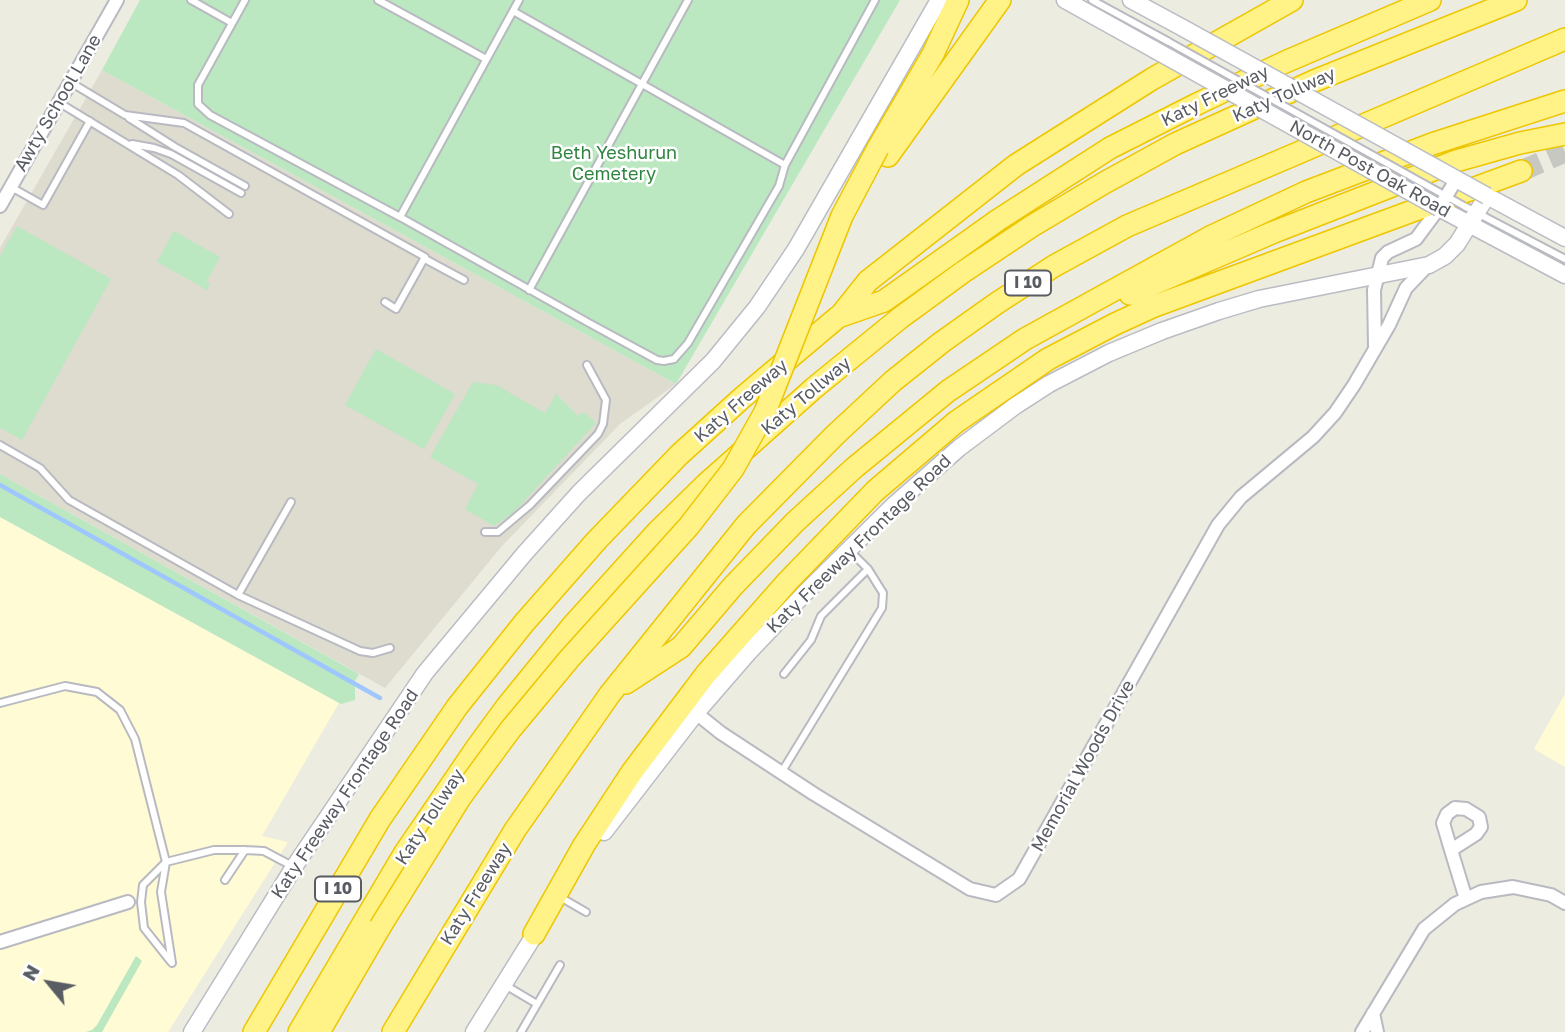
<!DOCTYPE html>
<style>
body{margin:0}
#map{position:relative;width:1565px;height:1032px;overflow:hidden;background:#edece1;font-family:"Golos Text",sans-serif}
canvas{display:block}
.north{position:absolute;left:14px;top:948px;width:70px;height:70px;-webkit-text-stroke:5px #fff;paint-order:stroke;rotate:300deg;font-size:19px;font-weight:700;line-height:28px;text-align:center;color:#595c63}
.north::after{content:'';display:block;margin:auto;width:24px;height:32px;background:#595c63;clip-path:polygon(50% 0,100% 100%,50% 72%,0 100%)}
</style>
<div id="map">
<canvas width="1565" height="1032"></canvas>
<div class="north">N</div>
</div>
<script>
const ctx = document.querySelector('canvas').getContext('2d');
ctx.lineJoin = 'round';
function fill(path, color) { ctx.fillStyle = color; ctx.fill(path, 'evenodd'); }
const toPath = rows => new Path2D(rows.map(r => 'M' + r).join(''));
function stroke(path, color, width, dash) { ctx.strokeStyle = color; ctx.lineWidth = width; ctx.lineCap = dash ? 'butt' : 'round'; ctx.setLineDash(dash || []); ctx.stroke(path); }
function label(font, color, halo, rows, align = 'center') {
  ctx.font = font + ' "Golos Text",sans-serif'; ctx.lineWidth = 5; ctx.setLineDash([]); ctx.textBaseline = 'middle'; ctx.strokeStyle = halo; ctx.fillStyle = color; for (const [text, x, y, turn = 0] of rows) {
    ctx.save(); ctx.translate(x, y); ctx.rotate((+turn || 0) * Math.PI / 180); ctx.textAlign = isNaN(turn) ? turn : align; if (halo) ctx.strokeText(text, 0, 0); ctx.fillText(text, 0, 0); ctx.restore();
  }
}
const commercial = toPath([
 [0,517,339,703,262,836,288,842,168,1032,0,1032],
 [1565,694,1565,767,1534,749]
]);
const education = toPath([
 [102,70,676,384,620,424,502,546,385,688,0,474,0,248]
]);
const green = toPath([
 [140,0,900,0,676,384,102,70],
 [17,226,111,279,22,440,0,428,0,256],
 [174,231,220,257,207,281,210,284,207,290,157,262],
 [376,349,455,394,424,449,345,405],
 [473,382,496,385,545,413,556,394,578,416,584,412,596,423,514,512,494,526,465,509,478,484,430,457],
 [0,474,359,674,355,681,355,700,341,704,0,517],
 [136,956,142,961,102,1032,86,1032,92,1030,97,1025]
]);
const stream = toPath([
 [0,485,380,698]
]);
const highwayTunnel = toPath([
 [1521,171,1565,152]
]);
const lane = toPath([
 [191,0,232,23],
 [245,0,198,85,198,104,210,115,400,217],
 [378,0,486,59],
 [519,0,400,217,589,323,657,360,664,361,674,359,688,343,779,186,785,165,875,0],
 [1092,0,1169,42],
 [513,11,785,165],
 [70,82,125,115,184,123,425,257,396,309,385,302],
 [58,102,178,175,229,214],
 [129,118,175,147,245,186],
 [132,144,154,148,171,154,241,193],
 [11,187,43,205,90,121],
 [1464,206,1565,259],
 [425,259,464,280],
 [529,290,688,0],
 [0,445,40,468,69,500,238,595,360,651,373,653,390,648],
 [485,532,498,532,530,505,598,434,603,424,606,400,587,365],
 [238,595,291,502],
 [784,674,811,640,821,616,868,569,850,551],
 [0,703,65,686,97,692,120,710,135,739,166,862,161,892,172,963],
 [781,773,882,608,883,593,868,569],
 [225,880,245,850],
 [560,897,586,912],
 [171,962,144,928,141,902,143,885,166,862,214,850,245,850,264,851,294,867],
 [505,985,537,1004],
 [521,1032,560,965]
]);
const street = toPath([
 [0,206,117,0],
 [1375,346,1374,290,1382,258,1388,252,1416,239,1439,208],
 [696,713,721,733,814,794,970,889,996,895,1019,879,1218,525,1241,497,1313,437,1335,413,1354,385,1389,325,1406,288,1427,266],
 [1451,850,1476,834,1481,827,1479,817,1466,809,1455,808,1447,814,1443,823,1451,850,1466,899],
 [0,942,128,902],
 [1373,1013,1377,1032],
 [1362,1032,1424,929,1455,904,1481,892,1513,887,1551,895,1565,903]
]);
const secondary = toPath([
 [1065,0,1155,50],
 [1131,0,1183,28],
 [1439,208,1565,275],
 [604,832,696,713,748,653,805,593,894,505,959,448,1015,406,1049,384,1109,353,1162,331,1219,311,1259,299,1429,265,1445,256,1457,244,1487,196,1565,238],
 [192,1032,294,867,425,673,525,553,579,493,713,361,757,307,796,249,939,0],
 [474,1032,540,926]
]);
const highway = toPath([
 [878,148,933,54,958,0],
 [888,156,1000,0],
 [1130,294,1274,232,1456,161,1520,143,1565,134],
 [840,316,868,281,1016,165,1152,79,1292,0],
 [626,683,681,647,733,586,795,522,854,468,948,391,1025,339,1212,236,1306,192,1432,144,1565,101],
 [534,934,584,845,632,772,706,674,788,581,875,491,956,422,1048,359,1115,324,1152,307,1521,171],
 [254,1032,380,819,457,707,524,623,597,540,679,455,743,397,838,317,884,301,998,220,1110,148,1197,104,1285,62,1430,0],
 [299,1032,404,854,477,747,507,706,572,626,657,532,706,484,814,388,900,318,963,272,1032,226,1104,183,1175,144,1314,81,1516,0],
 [319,1032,380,927],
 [393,1032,515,830,610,694,746,525,835,435,893,381,942,342,997,303,1054,266,1127,226,1565,39]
]);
const laneBridge = toPath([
 [1169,42,1464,206]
]);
const streetBridge = toPath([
 [1439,208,1456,180]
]);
const secondaryBridge = toPath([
 [1183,28,1487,196],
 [1155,50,1439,208]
]);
const highwayBridge = toPath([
 [380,927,460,798,510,730,569,659,689,526,733,469,765,412,842,216,878,148]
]);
const shields = [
 [1028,283,46],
 [338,889,46]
];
const shieldNames = [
 ["I 10",1028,283],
 ["I 10",338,889]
];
const streetNames = [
 ["Katy Tollway",1284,95,-24],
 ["Katy Freeway",1215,96,-26],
 ["Awty School Lane",58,103,-60],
 ["North Post Oak Road",1370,169,29],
 ["Katy Tollway",806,396,-40],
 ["Katy Freeway",741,401,-41],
 ["Katy Freeway Frontage Road",859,544,-44],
 ["Memorial Woods Drive",1083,766,-61],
 ["Katy Freeway Frontage Road",345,794,-56],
 ["Katy Tollway",430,817,-57],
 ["Katy Freeway",476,894,-58]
];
const parkNames = [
 ["Beth Yeshurun",614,153],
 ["Cemetery",614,174]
];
fill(commercial, '#fffbd4');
fill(education, '#dddccf');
fill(green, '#bbe7c1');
stroke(stream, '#9fc7ff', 4.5);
stroke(highwayTunnel, '#c8c8c2', 21, [21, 10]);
stroke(lane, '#b9bac1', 10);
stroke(street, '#b9bac1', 16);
stroke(secondary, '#babcc3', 19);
stroke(highway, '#eec600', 24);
stroke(lane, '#fff', 6);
stroke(street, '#fff', 12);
stroke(secondary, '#fff', 16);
stroke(highway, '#fff286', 21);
stroke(laneBridge, '#b9bac1', 10, []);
stroke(streetBridge, '#b9bac1', 16, []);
stroke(secondaryBridge, '#babcc3', 19, []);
stroke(highwayBridge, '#eec600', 24, []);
stroke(laneBridge, '#fff', 6);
stroke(streetBridge, '#fff', 12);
stroke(secondaryBridge, '#fff', 16);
stroke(highwayBridge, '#fff286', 21);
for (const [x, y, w] of shields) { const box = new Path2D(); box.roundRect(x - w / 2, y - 12.5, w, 25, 5); ctx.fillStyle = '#fff'; ctx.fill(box); stroke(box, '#595c63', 2); }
label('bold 16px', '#595c63', null, shieldNames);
label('18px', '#595c63', '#fff', streetNames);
label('18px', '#2f8440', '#fff', parkNames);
</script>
